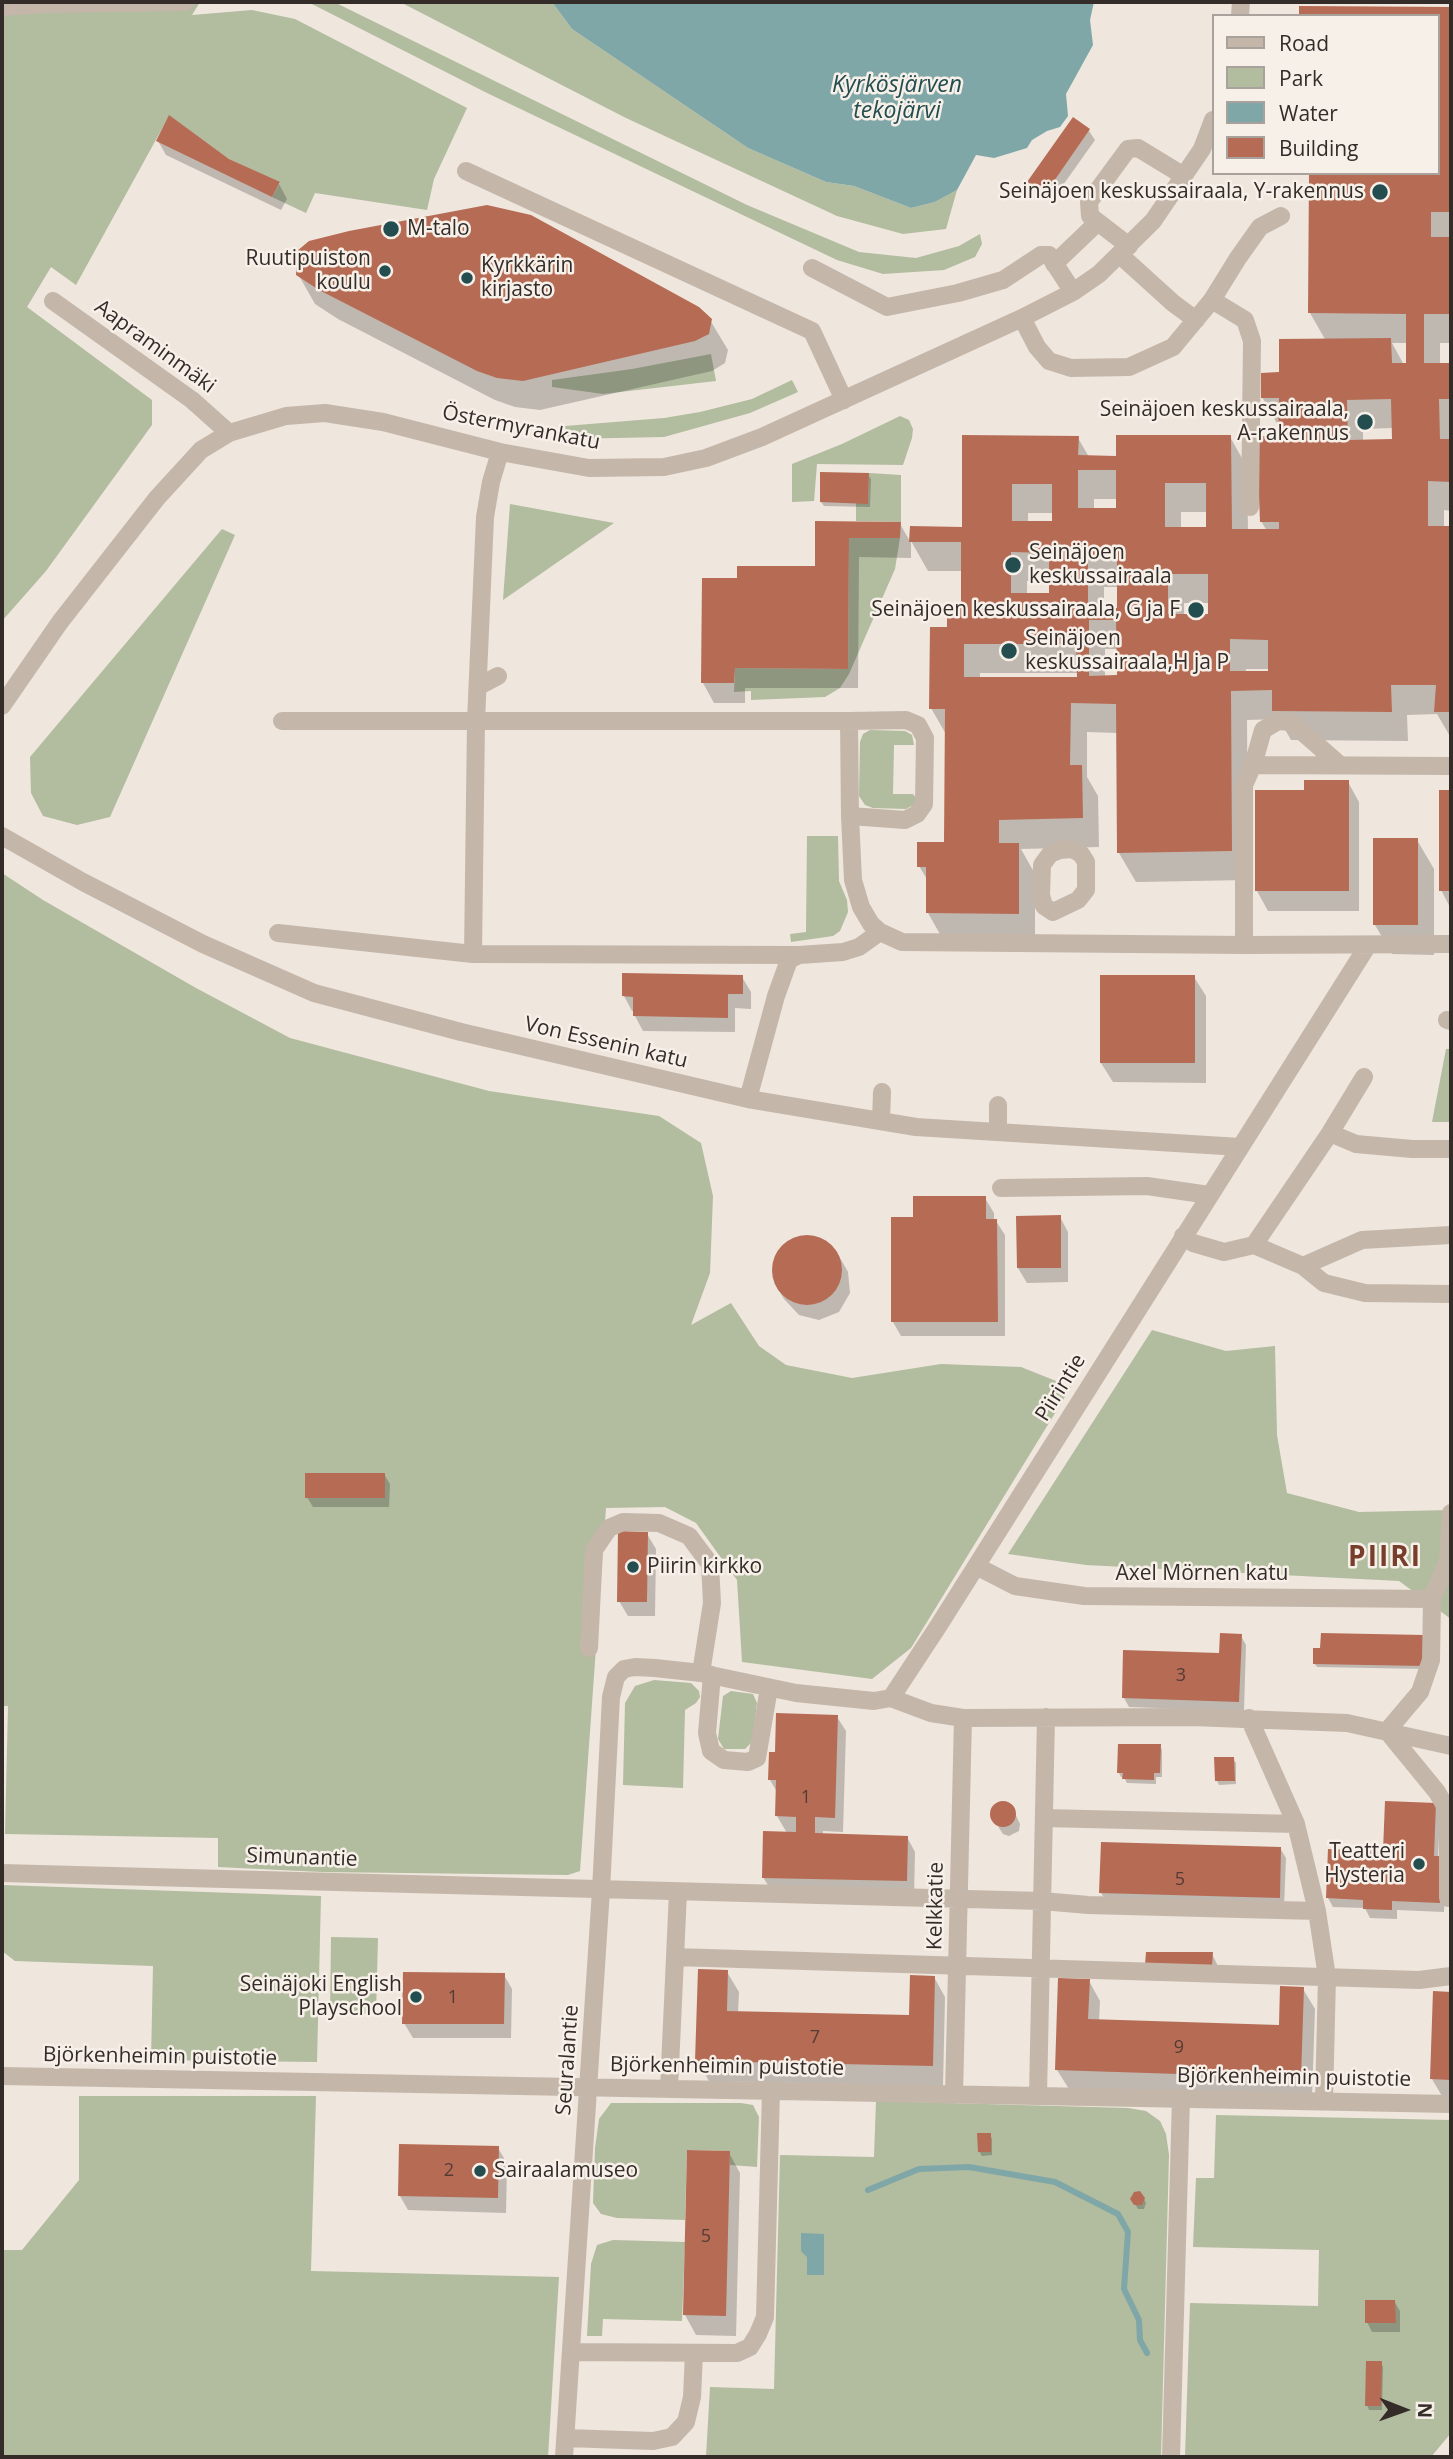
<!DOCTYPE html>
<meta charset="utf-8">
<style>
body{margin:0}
#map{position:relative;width:1453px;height:2459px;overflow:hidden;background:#efe6dd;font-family:"Open Sans",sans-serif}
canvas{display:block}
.frame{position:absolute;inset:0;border:4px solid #342c29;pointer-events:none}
.legend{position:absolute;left:1212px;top:14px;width:228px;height:161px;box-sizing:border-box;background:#f7f0e9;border:2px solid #a9a29c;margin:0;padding:9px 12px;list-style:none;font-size:21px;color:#342c29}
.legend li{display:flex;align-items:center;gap:14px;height:35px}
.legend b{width:35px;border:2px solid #a9a29c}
.north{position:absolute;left:1369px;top:2375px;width:70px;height:70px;-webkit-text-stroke:5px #f7f0e9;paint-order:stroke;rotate:91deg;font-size:19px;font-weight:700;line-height:28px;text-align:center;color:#342c29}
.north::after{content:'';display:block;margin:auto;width:24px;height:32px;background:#342c29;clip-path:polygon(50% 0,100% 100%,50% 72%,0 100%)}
</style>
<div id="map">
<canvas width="1453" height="2459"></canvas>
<div class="frame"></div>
<ul class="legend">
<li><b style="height:9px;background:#c5b6aa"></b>Road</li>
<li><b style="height:19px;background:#b2bc9f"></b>Park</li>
<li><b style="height:19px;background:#80a7a8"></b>Water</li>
<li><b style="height:19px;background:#b66b54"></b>Building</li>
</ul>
<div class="north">N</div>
</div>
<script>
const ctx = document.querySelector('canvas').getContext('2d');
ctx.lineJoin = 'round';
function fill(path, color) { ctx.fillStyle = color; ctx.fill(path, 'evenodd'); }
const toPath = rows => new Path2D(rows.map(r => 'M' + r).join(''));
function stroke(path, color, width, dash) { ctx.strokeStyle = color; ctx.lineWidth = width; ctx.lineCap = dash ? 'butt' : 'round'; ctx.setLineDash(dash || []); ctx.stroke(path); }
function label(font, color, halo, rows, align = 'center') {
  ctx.font = font + ' "Open Sans",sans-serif'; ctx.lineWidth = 5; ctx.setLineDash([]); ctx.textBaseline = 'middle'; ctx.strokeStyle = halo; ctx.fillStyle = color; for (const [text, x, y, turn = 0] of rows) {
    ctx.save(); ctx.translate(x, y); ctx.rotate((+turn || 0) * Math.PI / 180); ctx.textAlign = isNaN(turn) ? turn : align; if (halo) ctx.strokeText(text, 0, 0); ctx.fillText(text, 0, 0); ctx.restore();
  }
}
const green = toPath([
 [2,2,200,2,192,15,252,10,295,19,467,108,434,179,427,210,315,193,306,213,272,197,280,183,229,159,169,116,76,285,51,267,27,307,152,400,152,425,46,571,2,621],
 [308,2,334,2,747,205,859,252,916,258,959,246,980,234,982,244,975,257,944,270,883,274,837,260,487,93],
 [400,2,552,2,572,29,748,148,826,182,854,186,911,208,935,202,957,190,946,229,903,234,837,216,626,118],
 [711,354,716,381,603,394,552,387,552,380,632,369],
 [792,380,798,392,750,413,664,437,568,439,565,426,664,418,700,412,752,399],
 [900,416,909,420,913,429,912,438,903,465,817,464,814,501,792,502,792,464,842,444],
 [869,473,901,475,901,522,856,521,856,503,868,503],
 [510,504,614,523,503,600],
 [222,529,235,535,110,817,77,825,43,816,31,793,30,757],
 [849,538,900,538,895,569,849,674,840,688,825,697,751,700,751,691,734,692,735,668,848,669],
 [870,730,905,731,912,735,914,745,894,745,893,794,913,794,916,798,915,804,906,809,873,808,865,805,859,796,860,742,863,734],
 [807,836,838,836,839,881,847,900,848,912,840,931,833,936,791,942,790,934,806,932],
 [2,873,43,900,196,988,290,1038,489,1091,659,1116,701,1143,713,1196,710,1273,691,1325,731,1303,759,1346,786,1365,852,1378,941,1364,1021,1367,1071,1387,911,1648,872,1679,742,1662,737,1580,696,1523,665,1507,606,1508,580,1871,568,1875,322,1872,218,1867,218,1838,5,1834,8,1706,2,1706],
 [1446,1049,1451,1049,1451,1122,1432,1122],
 [1152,1330,1226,1351,1275,1346,1277,1435,1287,1493,1359,1512,1451,1510,1451,1619,1399,1581,1086,1565,1008,1554],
 [654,1680,691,1683,699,1691,700,1697,696,1703,685,1710,683,1788,623,1785,625,1703,635,1686],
 [731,1691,753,1694,757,1703,752,1742,745,1749,724,1749,718,1739,723,1696],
 [2,1885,321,1896,317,2062,151,2060,153,1966,15,1961,2,1951],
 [331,1937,378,1938,376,2014,330,2013],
 [79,2096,316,2096,311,2271,559,2277,548,2457,2,2457,2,2250,22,2250,79,2180],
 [876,2101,1128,2108,1146,2111,1160,2121,1166,2134,1169,2155,1161,2457,706,2457,710,2387,774,2389,780,2155,874,2157],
 [611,2103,741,2103,753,2105,759,2117,757,2167,730,2165,730,2151,687,2150,685,2220,617,2218,601,2214,593,2203,595,2148,599,2119],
 [1216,2115,1451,2120,1451,2433,1431,2457,1185,2457,1190,2303,1318,2306,1319,2250,1193,2247,1196,2178,1214,2178],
 [613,2240,685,2242,682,2321,603,2319,602,2336,587,2336,591,2264,597,2245]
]);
const water = toPath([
 [552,2,1094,2,1090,20,1093,45,1066,94,1068,116,1060,127,1047,131,1032,140,1027,148,1004,155,994,158,976,155,957,190,935,202,911,208,854,186,826,182,748,148,572,29],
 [801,2233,824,2234,824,2275,807,2275,807,2257,801,2251]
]);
const shadow = toPath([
 [1301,8,1451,9,1451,343,1440,343,1440,365,1451,365,1451,511,1444,510,1444,528,1451,528,1451,738,1437,714,1407,715,1408,741,1291,740,1279,719,1247,720,1248,880,1136,882,1119,853,1118,733,1087,732,1087,777,1098,796,1099,847,1021,849,1035,874,1035,943,945,943,928,913,928,881,919,866,946,844,947,736,931,708,949,629,963,610,963,571,928,571,911,541,911,558,859,557,858,688,745,688,745,703,714,703,703,683,739,580,816,568,817,523,900,524,911,543,911,528,963,528,964,437,1078,438,1089,457,1118,457,1230,437,1247,467,1248,531,1267,531,1261,521,1280,438,1279,427,1262,397,1281,374,1326,341,1310,313,1437,173,1437,16],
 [1392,343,1408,343,1408,365,1404,365],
 [1393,428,1394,440,1363,441,1363,429],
 [1094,499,1118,499,1118,509,1094,509],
 [1181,512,1208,512,1208,529,1181,529],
 [1028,513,1053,513,1053,523,1028,523],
 [1027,581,1051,582,1051,595,1027,595],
 [1104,587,1119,587,1118,610,1104,610],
 [1184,603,1209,603,1209,616,1184,616],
 [1105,649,1118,649,1118,677,1105,677],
 [1246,669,1270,669,1270,673,1246,672],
 [980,673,1078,673,1078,678,980,679],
 [1073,119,1089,131,1095,140,1051,202,1035,191,1029,182],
 [158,141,228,161,279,184,287,199,281,210,166,155],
 [298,274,710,320,728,350,725,363,712,371,540,410,515,407,495,400,338,319,315,304],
 [868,475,871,479,870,507,824,506,821,502],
 [1348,782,1359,802,1359,911,1268,911,1257,891],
 [1441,791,1451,791,1451,909,1441,890],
 [1417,840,1434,869,1434,955,1392,954,1375,925],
 [742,977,751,992,751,1009,735,1008,735,1032,643,1031,635,1016,635,1011,632,1011,624,996],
 [1194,977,1206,996,1206,1083,1113,1082,1101,1063],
 [985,1198,994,1213,994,1221,996,1221,1005,1235,1005,1336,901,1336,893,1322,915,1219],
 [1060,1217,1068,1232,1068,1282,1027,1283,1018,1268],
 [804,1236,825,1240,839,1256,848,1272,850,1293,839,1312,819,1320,799,1315,784,1299,775,1284,773,1262,784,1244],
 [384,1474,390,1484,389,1507,313,1507,307,1497],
 [647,1534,656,1549,655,1616,628,1616,619,1601],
 [1241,1636,1246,1645,1244,1711,1129,1707,1124,1698,1221,1655],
 [1425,1641,1424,1669,1317,1667,1314,1663],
 [837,1717,846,1731,843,1832,823,1831,823,1835,907,1837,915,1852,914,1896,772,1892,763,1877,787,1833,777,1816,777,1792,770,1780,777,1754],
 [1160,1746,1162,1750,1162,1777,1156,1777,1156,1784,1127,1783,1124,1777,1121,1777,1119,1773],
 [1233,1759,1236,1763,1236,1784,1219,1785,1217,1781],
 [1001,1803,1012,1807,1020,1824,1019,1831,1009,1836,1003,1834,992,1817,993,1810],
 [1435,1804,1440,1814,1438,1858,1446,1867,1444,1912,1397,1910,1397,1919,1370,1918,1365,1908,1333,1907,1328,1898,1385,1853],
 [1280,1848,1286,1858,1284,1907,1107,1902,1101,1893],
 [1212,1954,1217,1964,1217,1975,1153,1974],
 [727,1972,739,1992,738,2013,910,2016,934,1977,945,1997,943,2086,709,2081,697,2061],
 [504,1975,512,1989,511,2038,413,2038,404,2023],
 [1089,1981,1100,2001,1099,2021,1280,2027,1303,1989,1315,2009,1312,2098,1069,2089,1057,2070],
 [1434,1993,1451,1994,1451,2108,1449,2108,1432,2079],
 [990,2135,992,2139,992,2155,982,2156,979,2151],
 [498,2148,507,2163,506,2213,408,2210,400,2196],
 [729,2153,740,2173,736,2336,696,2335,685,2315],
 [1132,2199,1144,2199,1146,2203,1144,2209,1138,2209],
 [1394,2301,1400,2311,1400,2332,1372,2332,1367,2322],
 [1381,2363,1383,2367,1382,2410,1369,2410,1367,2405]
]);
const stream = toPath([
 [868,2190,919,2169,969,2167,1055,2182,1118,2214,1128,2232,1124,2289,1139,2320,1140,2340,1147,2353]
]);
const building = toPath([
 [1299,6,1451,7,1451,212,1431,212,1431,237,1451,237,1451,314,1424,314,1424,363,1451,363,1451,399,1439,399,1440,439,1451,439,1451,482,1428,481,1428,526,1451,526,1451,712,1434,712,1436,685,1391,685,1392,712,1272,711,1272,690,1231,691,1232,851,1117,853,1116,704,1071,703,1070,765,1082,765,1083,818,999,820,999,843,1019,843,1019,914,926,913,926,867,917,867,917,842,944,842,945,709,929,709,930,627,947,627,947,608,961,608,961,542,909,542,910,526,962,527,962,435,1079,436,1078,455,1116,456,1116,435,1231,435,1232,529,1279,529,1279,522,1260,522,1258,470,1259,436,1278,436,1279,398,1261,398,1261,373,1279,372,1279,339,1391,338,1392,363,1406,363,1406,314,1308,313,1309,173,1437,173,1437,16,1299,16],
 [1391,399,1392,439,1348,440,1347,400],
 [1078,470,1116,470,1116,508,1078,508],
 [1165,483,1206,483,1206,527,1165,527],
 [1012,484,1052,484,1052,521,1012,521],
 [1011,552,1049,553,1049,593,1011,593],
 [1088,558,1117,558,1117,608,1088,608],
 [1168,574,1208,574,1208,614,1168,614],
 [1089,620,1116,620,1117,675,1089,676],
 [1230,639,1268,640,1268,671,1230,671],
 [964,644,1076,644,1077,677,964,677],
 [169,115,229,159,280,182,272,197,156,141],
 [1073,117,1090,129,1045,194,1027,182],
 [487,205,531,215,699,307,712,319,709,334,695,341,523,381,497,378,477,371,319,290,296,275,297,251,309,241,349,231],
 [820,472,869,473,868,504,820,502],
 [815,521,901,522,900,538,849,538,848,669,735,668,734,683,701,683,702,578,737,578,737,566,815,566],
 [1304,780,1349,780,1349,891,1255,891,1255,790,1304,790],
 [1439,790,1451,790,1451,891,1439,891],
 [1373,838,1418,838,1418,925,1373,925],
 [622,973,743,975,743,994,728,994,728,1018,633,1016,633,997,622,996],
 [1100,975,1195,975,1195,1063,1100,1063],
 [913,1196,986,1196,986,1219,997,1219,998,1322,891,1322,891,1217,913,1217],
 [1061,1215,1061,1268,1017,1268,1016,1216],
 '772 1270a35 35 0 1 1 70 0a35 35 0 1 1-70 0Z',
 [305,1473,385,1473,385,1498,305,1498],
 [618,1531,648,1532,647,1602,617,1602],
 [1220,1633,1242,1634,1239,1702,1122,1698,1123,1650,1219,1653],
 [1321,1633,1424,1635,1423,1666,1313,1664,1313,1648,1320,1648],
 [776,1713,838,1715,835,1818,815,1817,815,1833,908,1836,907,1881,762,1878,763,1831,796,1832,796,1817,775,1816,776,1780,768,1780,769,1752,775,1752],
 [1118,1744,1161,1744,1160,1773,1154,1773,1154,1780,1122,1779,1123,1773,1117,1773],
 [1214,1757,1234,1757,1235,1781,1215,1781],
 [1385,1801,1436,1803,1434,1856,1442,1856,1440,1903,1392,1901,1392,1910,1363,1909,1363,1900,1326,1898,1328,1849,1383,1851],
 '990 1814a13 13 0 1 1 26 0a13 13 0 1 1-26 0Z',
 [1101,1842,1281,1847,1280,1898,1099,1893],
 [1146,1952,1213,1952,1212,1966,1145,1965],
 [698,1969,728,1970,727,2011,909,2015,910,1975,935,1976,933,2066,695,2061],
 [403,1972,505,1973,504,2024,402,2024],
 [1058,1978,1090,1979,1088,2019,1279,2025,1280,1986,1304,1987,1301,2078,1055,2070],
 [1433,1991,1451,1992,1451,2080,1430,2079],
 [977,2133,991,2133,991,2152,978,2152],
 [399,2144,499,2146,498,2198,398,2196],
 [687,2150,730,2151,726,2316,683,2315],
 [1140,2191,1145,2198,1142,2205,1134,2205,1130,2199,1134,2192],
 [1365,2300,1395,2300,1396,2323,1365,2323],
 [1366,2361,1382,2361,1381,2406,1365,2406]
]);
const minor = toPath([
 [2,7,45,4,185,2],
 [1240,16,1241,2],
 [466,171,812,331,844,400],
 [1129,246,1090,216,1089,202,1128,149,1138,148,1184,176],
 [1120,255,1173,303,1196,320],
 [1054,264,1098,222],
 [812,268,887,307,958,293,1003,280,1041,255,1049,255,1073,292],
 [1212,300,1245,320,1252,341,1250,507],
 [53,301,192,400,229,433],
 [1022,318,1037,347,1049,361,1071,368,1129,367,1173,347,1212,300,1238,258,1260,227,1281,216],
 [500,452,491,482,485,517,476,721,473,954,799,955],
 [479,686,498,676],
 [2,706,60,622,157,498,201,450,229,433,286,416,325,413,383,422,500,452,589,468,664,467,706,458,762,437,1022,318,1073,292,1099,274,1153,221,1202,149,1213,120],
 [282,721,849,721],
 [1253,765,1263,730,1278,721,1291,722,1340,765],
 [850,816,905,820,917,814,924,804,925,738,918,725,906,720,849,721,850,816,853,880,861,907,871,924,880,932,902,942,1244,945,1451,944],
 [2,836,83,882,203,944,314,993,461,1032,748,1099,916,1127,1240,1147],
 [1072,849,1081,854,1086,862,1086,890,1078,900,1053,912,1044,906,1041,895,1042,865,1050,854,1060,850,1072,849],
 [278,933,473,954],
 [1244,945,1244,785,1253,765,1451,766],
 [1447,1020,1451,1021],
 [748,1099,776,996,789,960,799,955,843,952,859,947,880,932],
 [998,1105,998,1132],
 [881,1121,882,1092],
 [1330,1133,1356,1144,1412,1149,1451,1149],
 [1001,1188,1147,1186,1209,1195],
 [1183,1236,1193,1243,1224,1252,1254,1245,1303,1266,1362,1240,1451,1235],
 [1254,1245,1330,1133,1364,1077],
 [1303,1266,1324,1283,1365,1293,1451,1294],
 [976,1566,1015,1586,1084,1596,1432,1599],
 [589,1648,594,1550,609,1528,623,1522,659,1523,689,1536,710,1564,712,1603,701,1673],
 [712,1675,707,1733,711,1751,724,1760,748,1762,757,1758,769,1688],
 [891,1698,931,1713,963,1718,1192,1717,1347,1723,1451,1746],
 [1249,1718,1296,1824,1317,1911,1327,1977,1324,2100],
 [1387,1731,1420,1692,1431,1660,1432,1599,1448,1560,1451,1513],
 [1387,1731,1437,1792,1448,1811,1448,1898],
 [1044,1818,1296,1824],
 [2,1873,1042,1901,1088,1905,1317,1911],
 [675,1957,1419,1980,1451,1976],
 [2,2076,1451,2104],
 [669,2089,678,1892],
 [954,2095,963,1718],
 [1038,2095,1046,1717],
 [572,2352,737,2353,750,2347,758,2334,765,2317,771,2091],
 [566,2438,653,2441,672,2437,686,2422,692,2397,694,2353],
 [564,2457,601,1890,611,1697,616,1677,624,1669,635,1667,655,1668,701,1673,796,1693,874,1701,891,1698,939,1625,1368,945],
 [1171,2457,1181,2098]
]);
const markers = [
 [1380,192,9,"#244d50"],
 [391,229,9,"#244d50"],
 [385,271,7,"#244d50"],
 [467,278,7,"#244d50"],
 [1365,422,9,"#244d50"],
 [1013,565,9,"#244d50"],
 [1196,610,9,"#244d50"],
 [1009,651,9,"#244d50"],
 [633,1567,7,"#244d50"],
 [1419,1864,7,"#244d50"],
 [416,1997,7,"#244d50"],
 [480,2171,7,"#244d50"]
];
const numberNames = [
 ["3",1181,1676],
 ["1",806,1798],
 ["5",1180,1880],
 ["1",453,1998],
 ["7",815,2038],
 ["9",1179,2048],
 ["2",449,2171],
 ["5",706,2237]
];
const poiNames = [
 ["Seinäjoen keskussairaala, Y-rakennus",1364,192],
 ["M-talo",407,229,"left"],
 ["Ruutipuiston",371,259],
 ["koulu",371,283],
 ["Kyrkkärin",481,266,"left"],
 ["kirjasto",481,290,"left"],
 ["Seinäjoen keskussairaala,",1349,410],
 ["A-rakennus",1349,434],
 ["Seinäjoen",1029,553,"left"],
 ["keskussairaala",1029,577,"left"],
 ["Seinäjoen keskussairaala, G ja F",1180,610],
 ["Seinäjoen",1025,639,"left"],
 ["keskussairaala,H ja P",1025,663,"left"],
 ["Piirin kirkko",647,1567,"left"],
 ["Teatteri",1405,1852],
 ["Hysteria",1405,1876],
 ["Seinäjoki English",402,1985],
 ["Playschool",402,2009],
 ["Sairaalamuseo",494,2171,"left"]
];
const streetNames = [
 ["Aapraminmäki",155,347,36],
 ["Östermyrankatu",521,428,11],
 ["Von Essenin katu",606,1043,13],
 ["Piirintie",1061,1388,-58],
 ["Axel Mörnen katu",1202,1574],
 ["Simunantie",302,1858,2],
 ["Kelkkatie",936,1906,-89],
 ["Björkenheimin puistotie",160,2057,1],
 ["Seuralantie",568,2060,-86],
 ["Björkenheimin puistotie",727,2067,1],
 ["Björkenheimin puistotie",1294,2078,1]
];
const waterNames = [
 ["Kyrkösjärven",897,85],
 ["tekojärvi",897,111]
];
const districtNames = [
 ["PIIRI",1385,1558]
];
fill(green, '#b2bc9f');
fill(water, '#80a7a8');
fill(shadow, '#0003');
stroke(stream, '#80a7a8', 6);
fill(building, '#b66b54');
stroke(minor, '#c5b6aa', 18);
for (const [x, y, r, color] of markers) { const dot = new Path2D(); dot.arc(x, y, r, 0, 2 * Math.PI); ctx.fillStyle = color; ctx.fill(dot); stroke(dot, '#f7f0e9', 2.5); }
label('18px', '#543c34', null, numberNames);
label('21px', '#342c29', '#f7f0e9', poiNames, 'right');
label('21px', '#342c29', '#f7f0e9', streetNames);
label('italic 23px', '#244d50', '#f7f0e9', waterNames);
ctx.letterSpacing = '2px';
label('bold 28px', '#783e2c', '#f7f0e9', districtNames);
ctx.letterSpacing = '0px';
</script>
